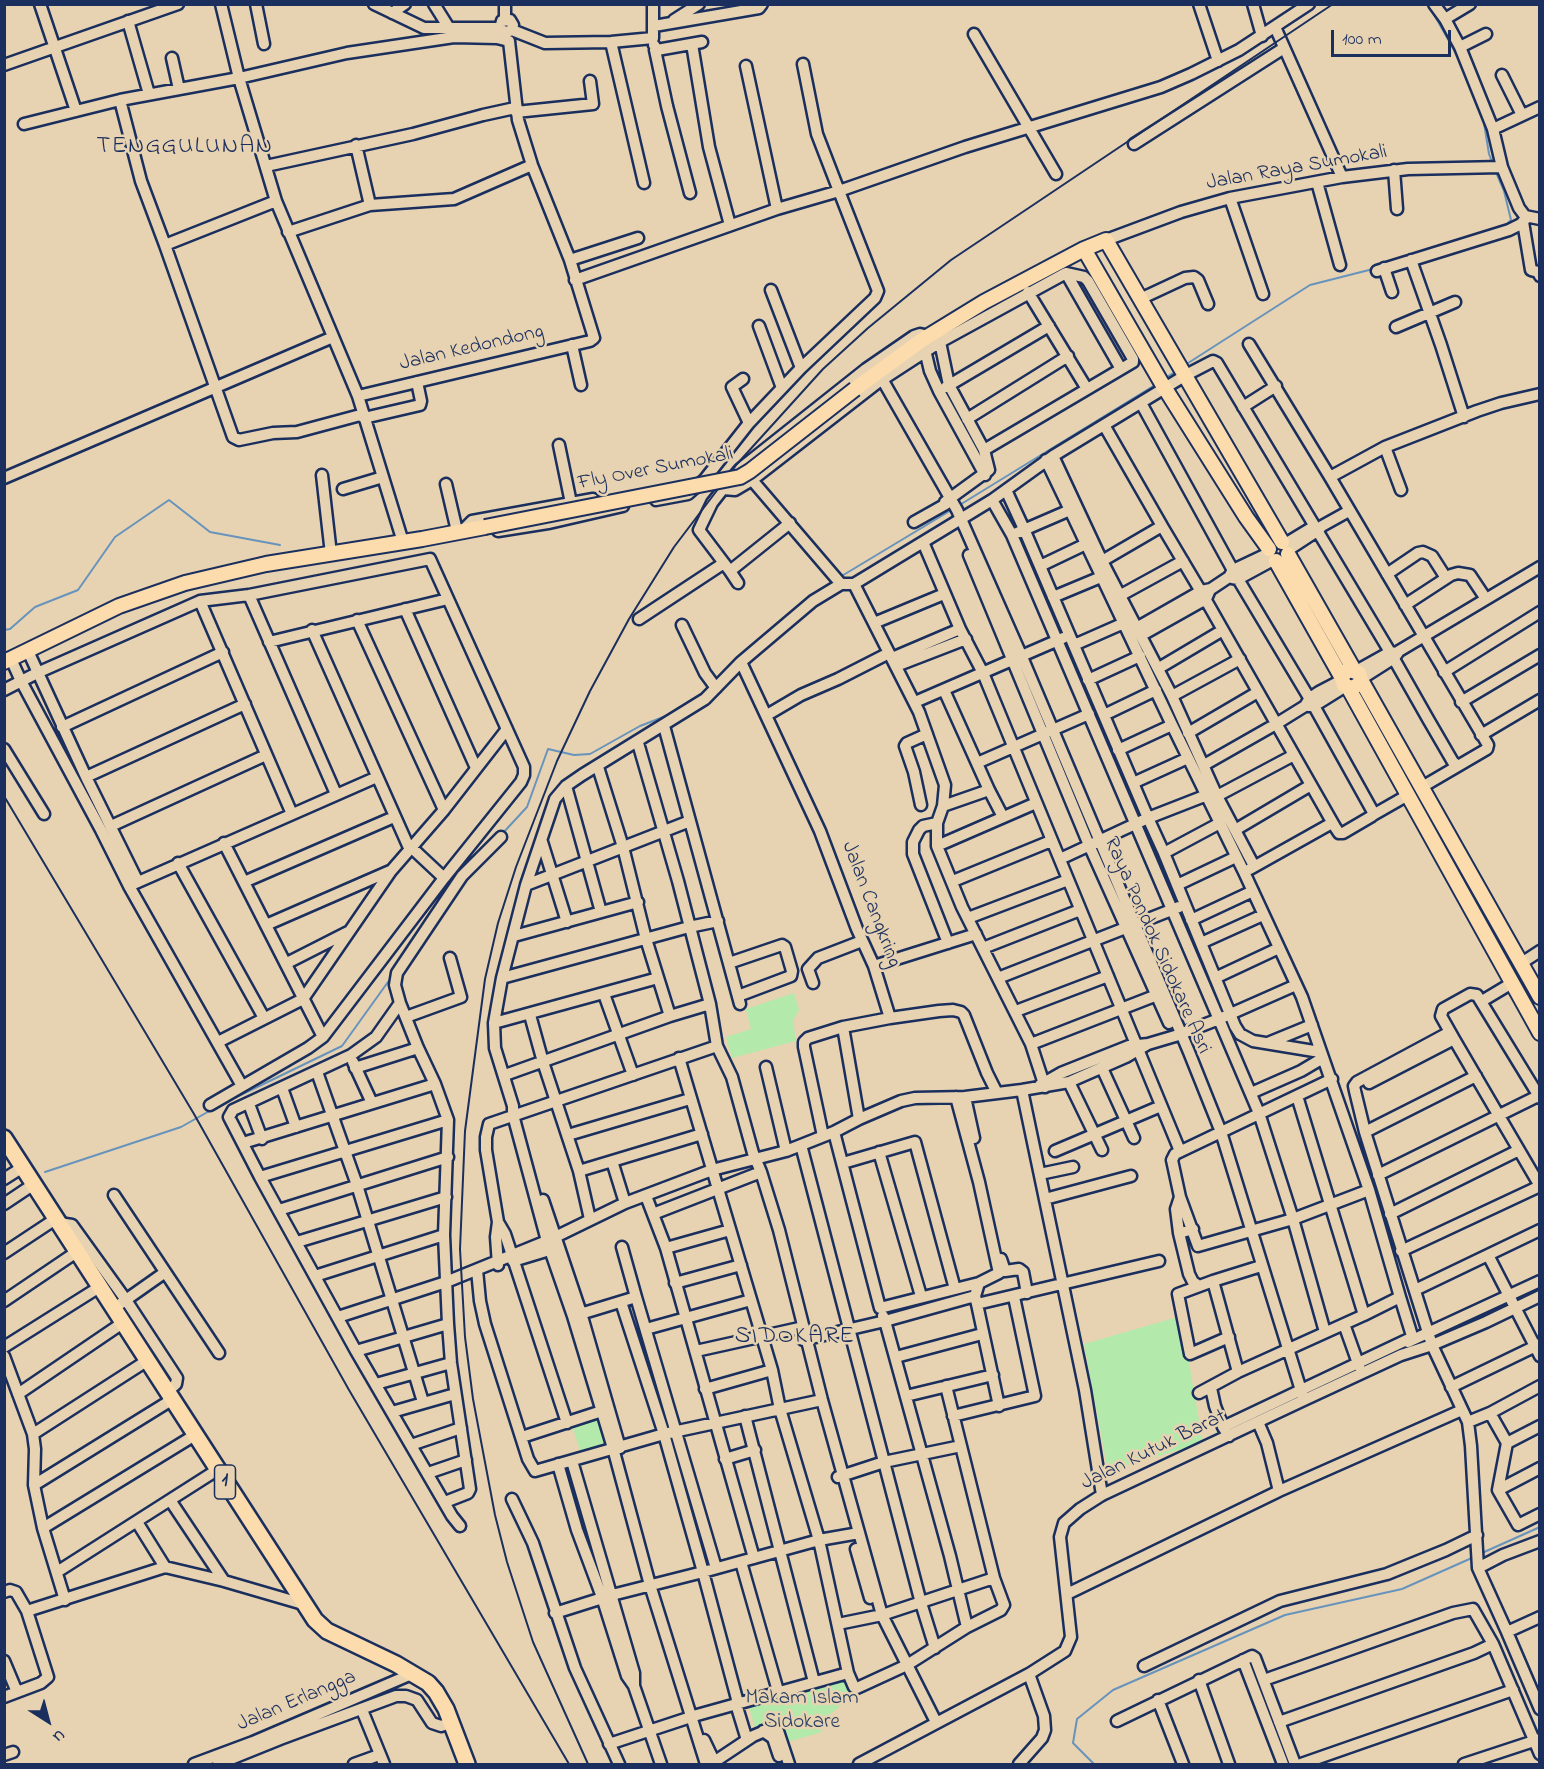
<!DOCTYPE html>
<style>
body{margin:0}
#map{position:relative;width:1544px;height:1769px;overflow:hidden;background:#e7d3b1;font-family:"Indie Flower",sans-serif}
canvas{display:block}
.frame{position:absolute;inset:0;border:6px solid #1b2f5e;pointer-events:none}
.north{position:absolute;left:18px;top:1691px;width:60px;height:60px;-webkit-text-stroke:4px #e7d3b1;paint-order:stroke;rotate:144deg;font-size:16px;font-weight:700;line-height:24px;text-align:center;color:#1b2f5e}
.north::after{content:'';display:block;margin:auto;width:21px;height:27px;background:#1b2f5e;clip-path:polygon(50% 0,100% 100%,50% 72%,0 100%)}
.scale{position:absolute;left:1331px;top:30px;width:120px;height:27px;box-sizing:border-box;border:3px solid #1b2f5e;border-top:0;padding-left:8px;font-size:18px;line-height:21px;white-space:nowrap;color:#1b2f5e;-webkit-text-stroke:4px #e7d3b1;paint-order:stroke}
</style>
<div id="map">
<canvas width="1544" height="1769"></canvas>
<div class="frame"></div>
<div class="north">U</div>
<div class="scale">100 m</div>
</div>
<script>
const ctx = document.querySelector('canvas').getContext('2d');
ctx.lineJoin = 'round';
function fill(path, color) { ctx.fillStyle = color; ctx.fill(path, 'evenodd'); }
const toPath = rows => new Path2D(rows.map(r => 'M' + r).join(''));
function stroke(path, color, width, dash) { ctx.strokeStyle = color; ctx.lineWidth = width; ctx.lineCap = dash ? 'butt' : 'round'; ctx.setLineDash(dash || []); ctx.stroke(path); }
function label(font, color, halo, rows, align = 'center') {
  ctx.font = font + ' "Indie Flower",sans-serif'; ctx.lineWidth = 5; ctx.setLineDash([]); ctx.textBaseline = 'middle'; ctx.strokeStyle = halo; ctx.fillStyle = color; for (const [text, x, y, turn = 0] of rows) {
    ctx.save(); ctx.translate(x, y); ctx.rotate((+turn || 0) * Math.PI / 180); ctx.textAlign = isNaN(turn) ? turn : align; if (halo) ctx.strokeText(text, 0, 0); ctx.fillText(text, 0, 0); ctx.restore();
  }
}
const green = toPath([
 [794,993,799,1010,793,1020,796,1041,732,1058,726,1037,751,1029,746,1009],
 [1181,1316,1203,1443,1108,1471,1084,1344],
 [601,1416,611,1446,581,1454,572,1425],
 [844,1677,851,1697,821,1722,822,1732,788,1742,784,1722,755,1728,749,1707]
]);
const stream = toPath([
 [1428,4,1458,57],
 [1483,117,1489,154,1493,164],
 [1495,170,1504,191,1511,220,1504,227],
 [1185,365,1310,285,1373,269],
 [1165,378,1175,372],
 [958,506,1155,385],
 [840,577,953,509],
 [820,591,833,582],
 [4,630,10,629,35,607,78,590,115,537,169,500,210,532,280,545],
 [502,834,527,807,548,749,574,755,590,754,640,726,671,714],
 [220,1105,342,1046,393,975],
 [45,1172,181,1127,213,1109],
 [1482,1553,1540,1527],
 [1094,1764,1073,1743,1077,1719,1113,1690,1285,1615,1402,1589,1474,1557]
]);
const minor = toPath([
 [40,4,76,111],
 [221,4,239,78,276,201,358,396,403,542],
 [256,4,264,44],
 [374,4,424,28,500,28],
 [434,4,449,28],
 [1199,4,1218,61],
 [1253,4,1262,36],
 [1434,4,1445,19,1460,47,1493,129],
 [392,13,405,4],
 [1445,19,1470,4],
 [505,20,505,4],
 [674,20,699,4],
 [128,21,149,94],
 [654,26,759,8,762,4],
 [1275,27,1342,177],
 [512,30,513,25,510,20,502,21,500,28,504,33,512,30,545,43,611,42,653,38,653,4],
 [974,34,1056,174],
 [611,42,644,183],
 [692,44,709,147,730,225],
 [654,45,657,50,702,42],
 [1460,47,1486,34],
 [655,50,667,106,690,193],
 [172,58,179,89],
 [803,64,817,134,839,191,965,147,1161,87,1191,74,1239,50,1309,4],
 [4,65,178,4],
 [746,66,777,209],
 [1502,75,1522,115],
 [120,100,141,181,165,245],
 [1540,107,1493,129,1502,167,1519,208,1525,216,1540,219],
 [516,112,593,104,590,81],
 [24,124,120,100,239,78,347,53,454,37,497,38,509,41,518,120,532,165,570,260,594,338,590,341,358,396],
 [1134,144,1284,48],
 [356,145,370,205,454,199,532,165],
 [266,166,413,134,483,115,515,108],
 [1394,170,1397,209],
 [1317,182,1340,265],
 [1230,198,1263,294],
 [276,201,165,245,233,437,239,440,273,433,297,432,364,414],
 [1523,222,1531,270,1538,272,1540,276],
 [288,232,370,205],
 [1106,240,1181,212,1230,198,1342,177,1408,169,1502,167],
 [570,260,638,238],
 [1411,260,1441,345,1464,417],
 [1384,268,1392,292],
 [1377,271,1509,230,1521,224,1527,217],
 [1066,273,1121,369],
 [575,280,777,209,839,191,878,291,875,298,801,368,749,423,705,479,688,494,656,500],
 [771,290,801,368],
 [1028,292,1087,389],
 [1140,299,1185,278,1194,277,1198,280,1208,304],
 [759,326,782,388],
 [1396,327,1455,302],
 [928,336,920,334,914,336,866,369,740,469,723,489,735,490,752,480,877,383,940,342,1066,273,1084,277,1088,281,1133,359,1133,362,984,450],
 [940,342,949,385,984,450,989,470,945,502],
 [1249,344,1330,477,1488,745,1487,749,1422,787],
 [572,345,581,385],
 [924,346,930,371,939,391,985,475],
 [743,379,732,387,749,423],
 [882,379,957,510,1022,657,1189,1052,1221,1132,1304,1400],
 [946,387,1049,326],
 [1243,407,1276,386],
 [364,418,420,405,421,401,417,382],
 [967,419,1068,356],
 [1104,425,1162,526],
 [559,445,571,503],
 [1385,447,1401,490],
 [1053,456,1102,561,1172,696,1217,796,1254,866],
 [1046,460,1070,510],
 [322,475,331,554],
 [1330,477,1385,447,1477,411,1501,403,1540,394],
 [4,478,333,337],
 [752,480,841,584],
 [446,484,457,531],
 [343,489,383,477],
 [723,489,712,503,699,530,730,571,790,523],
 [1006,490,1024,529,1148,818,1164,853,1235,1026,1240,1034,1253,1041,1320,1052],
 [992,500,1012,535,1259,1113,1293,1219,1325,1332],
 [549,507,545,512,549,523,623,506],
 [914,522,946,504],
 [465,531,463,530,472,521,593,499],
 [498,531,548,523],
 [1012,535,1070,510,1172,725,1244,872,1302,997,1369,1190,1400,1297,1364,1315,1238,1372,1199,1393],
 [923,542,960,629,983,673,1180,1151],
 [1285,544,1313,527],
 [1288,550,1317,531,1322,526,1349,511],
 [969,555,1089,845,1169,1023],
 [1102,561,1162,526,1203,595,1335,827,1339,833,1343,833,1372,816,1373,812,1314,706,1235,574,1141,403],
 [1040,566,1086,544],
 [730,571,738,583],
 [1387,574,1418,553,1423,552,1432,556,1446,578],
 [1232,578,1238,579,1273,560],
 [854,584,919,712,945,785,943,806,937,823,937,846,962,907,1031,1044,1045,1087],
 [249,595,336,794],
 [1121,595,1183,561],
 [1053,597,1101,577],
 [200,601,292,814],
 [1405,605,1451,575,1458,573,1470,575,1486,599],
 [405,609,476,768],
 [639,619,724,563],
 [357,620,444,810],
 [874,623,944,594],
 [682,625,705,673,716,688],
 [1138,627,1201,591,1211,589,1229,577,1233,570,1269,553],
 [312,630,410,850],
 [1142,635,1206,599,1209,592],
 [269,642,448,599],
 [1074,645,1124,623],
 [28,651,86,777,138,882],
 [892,658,960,629],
 [11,659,21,681,101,830,129,886,242,1086],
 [741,662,820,831,857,929,874,966,890,1018,939,1011,953,1010,961,1012,964,1015,987,1073,997,1093],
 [896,666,966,639],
 [1159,668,1223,630],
 [1356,671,1390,652,1396,653],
 [1444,672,1540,612],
 [1361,679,1394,658,1399,651,1540,567],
 [1088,680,1140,656],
 [4,690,37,673,200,601,249,595,430,559,524,767,524,775,521,782,444,878,323,1037,308,1048,210,1105],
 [944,690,989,790,1003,817],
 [1172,696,1240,659],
 [915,702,1063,638],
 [1461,702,1540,655],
 [1308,706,1314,706,1346,686],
 [767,715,801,695,838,679,889,653],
 [1104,715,1156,690],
 [664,726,740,1004],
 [62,727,223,652],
 [1188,733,1258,692],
 [1481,735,1540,700],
 [638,743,678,881,710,1004,717,1046,732,1077,753,1153,761,1172,779,1230,822,1400,882,1615,936,1722],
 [4,749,44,814],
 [1118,750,1172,725],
 [977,763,1089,714],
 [1204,765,1276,724,1305,706,1310,698,1319,692,1342,680],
 [598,767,623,847,646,939,670,1016],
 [86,777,245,704],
 [1133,783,1188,758],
 [566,786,601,912],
 [1217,796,1294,755],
 [921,805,914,772,905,746,907,743,927,734],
 [943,806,989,790],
 [1373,815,1408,795],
 [937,823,923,826,919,830,913,842,913,854,948,943],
 [111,826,266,755],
 [1235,830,1311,785],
 [542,842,567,922],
 [224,843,323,1037],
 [937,846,1036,803],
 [412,848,444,878],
 [1164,853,1220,823],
 [1060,859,1148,818,1207,795],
 [178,863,264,1018],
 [1250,869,1332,823],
 [953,881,1051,841],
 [244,882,394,817],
 [526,885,690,821],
 [1177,885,1236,857],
 [129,886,377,777],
 [968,918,1068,880],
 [1191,920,1253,891],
 [266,925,390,871],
 [514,936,638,902],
 [1201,943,1263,915],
 [983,948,1080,910],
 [287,963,348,932],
 [729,963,782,945,785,947,792,971,791,976,738,996],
 [1520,964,1540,951],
 [874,966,976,934],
 [502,978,689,927,718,921],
 [998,978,1179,907],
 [1215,978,1279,948],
 [813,983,808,969,818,958,862,941],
 [604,994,633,1075],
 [1482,1001,1512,983],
 [400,1003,418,1048,435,1084,448,1120,444,1235,448,1324,451,1363,470,1489,468,1493,445,1502],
 [1016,1011,1108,976],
 [530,1015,543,1062,579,1171,590,1219],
 [406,1017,461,997,450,958],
 [494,1023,658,978],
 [843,1027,859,1119],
 [1450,1032,1357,1082,1354,1086,1355,1091,1365,1132,1432,1345,1468,1422,1471,1446,1478,1568,1507,1632,1540,1617],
 [218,1042,303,999,391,871,444,810,507,729],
 [1268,1043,1312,1025],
 [1031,1044,1157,995],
 [679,1058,772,1370,780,1409,819,1540,848,1673],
 [353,1062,372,1103],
 [766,1067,786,1151],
 [355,1068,418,1048],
 [1102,1068,1134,1138],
 [317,1072,357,1185,423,1402],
 [505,1075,670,1016,710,1004],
 [1332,1079,1175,1154,1172,1160,1180,1197,1198,1246,1293,1219,1369,1190],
 [1069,1082,1102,1150],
 [1369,1083,1454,1039],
 [1040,1085,1061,1073,1129,1046,1148,1044,1175,1036,1219,1019,1296,985],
 [282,1088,296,1127],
 [1022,1090,1085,1390,1102,1495],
 [1251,1093,1301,1071,1323,1058],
 [1297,1096,1364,1315],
 [956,1097,979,1182,999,1273,979,1283,975,1296,977,1304,1159,1261],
 [965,1097,974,1138],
 [1540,1098,1477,995,1470,994,1443,1009,1441,1016,1454,1039,1540,1186],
 [249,1104,262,1139],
 [834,1132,880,1308,979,1283],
 [1365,1132,1476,1076],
 [568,1135,690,1099],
 [823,1136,804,1047,804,1042,808,1038,843,1027,890,1018],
 [243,1143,435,1084],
 [801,1145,921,1603,935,1648],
 [1055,1151,1161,1106],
 [879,1152,921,1296],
 [612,1161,625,1203],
 [843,1163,915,1142,955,1289],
 [579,1171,702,1134],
 [1040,1174,1073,1167],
 [1378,1175,1540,1095],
 [260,1177,448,1120],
 [4,1179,23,1167],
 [114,1195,219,1353],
 [646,1196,666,1248,754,1558],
 [1045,1199,1131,1176],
 [543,1200,581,1313,620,1448],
 [4,1204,34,1184],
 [279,1210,448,1157],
 [653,1214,761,1172],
 [1390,1214,1519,1150],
 [498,1222,505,1234,567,1423],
 [59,1223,72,1225,126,1300,177,1378,176,1384,168,1391],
 [1193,1229,1179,1233,1189,1274,1193,1282,1199,1286],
 [1179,1233,1176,1209,1180,1197],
 [297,1242,446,1197],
 [622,1247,636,1297],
 [666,1248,730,1230],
 [1401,1251,1540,1186],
 [4,1253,57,1218],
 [1488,1255,1540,1356],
 [1001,1259,1005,1271,1019,1269,1023,1272,1027,1293],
 [513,1261,556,1248],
 [498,1265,496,1237,498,1222,486,1150,486,1137,489,1124,717,1046],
 [477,1270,480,1301,485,1324,528,1459,535,1471,664,1434,822,1400],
 [315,1276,444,1235],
 [1213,1281,1238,1372],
 [675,1283,741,1265],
 [1415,1290,1540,1230],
 [1400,1297,1413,1339],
 [4,1301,78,1251],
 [621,1302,664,1434,703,1572,737,1699,736,1704,747,1740],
 [120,1304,164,1273],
 [977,1304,999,1406],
 [577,1315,636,1297,716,1568],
 [883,1316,885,1321,975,1296],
 [338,1317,446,1282,547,1241,625,1203,712,1170,786,1151,834,1132,859,1119,901,1101,915,1098,965,1097,1022,1090,1069,1082,1126,1057,1148,1044],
 [1344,1324,1359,1366],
 [646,1329,751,1300],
 [1229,1337,1190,1354,1178,1294,1213,1281,1261,1266],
 [803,1340,885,1321,950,1556,967,1627],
 [1408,1342,1540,1281],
 [4,1347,101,1286],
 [356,1351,448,1324],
 [696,1351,804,1327],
 [4,1356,33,1434,35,1449,34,1485,43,1528,65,1600],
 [896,1357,982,1334],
 [376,1384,451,1363],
 [1451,1387,1540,1344],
 [1211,1388,1215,1406,1223,1427],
 [705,1389,772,1370],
 [18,1394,124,1322],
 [906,1396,993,1375],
 [392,1412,455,1394],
 [1490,1413,1507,1443,1498,1490,1518,1525,1540,1514],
 [745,1416,814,1682],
 [953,1416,1035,1396,1014,1297],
 [1258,1422,1267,1443,1279,1491],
 [1468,1422,1490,1413,1540,1386],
 [33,1434,148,1360],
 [1229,1436,1223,1427,1413,1337],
 [522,1437,605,1410],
 [1507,1443,1540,1426],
 [411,1445,461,1428],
 [725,1459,755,1450],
 [572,1461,634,1673,634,1686],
 [558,1464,577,1530,602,1597,627,1676,634,1686,661,1764],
 [428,1473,466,1460],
 [838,1477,884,1462,961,1446],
 [34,1485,173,1399],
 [1498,1490,1540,1468],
 [512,1499,533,1543,575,1668,619,1764],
 [170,1500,224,1581],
 [137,1522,165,1567],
 [460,1526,452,1516,356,1351,260,1177,229,1117,233,1110,351,1055,376,1037,400,1003,395,985,397,973,462,876,501,837],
 [43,1528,195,1435],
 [856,1549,870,1598],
 [741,1562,778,1691],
 [1478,1568,1503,1555,1540,1541],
 [57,1572,217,1470],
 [4,1592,10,1590,16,1592,27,1611,48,1677,41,1683,4,1697],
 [1067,1594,1279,1491,1462,1410],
 [27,1611,165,1567,224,1581,303,1604],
 [555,1613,612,1595,703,1572,819,1540,859,1533],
 [838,1624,882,1615,994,1578],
 [1507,1632,1540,1709],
 [1243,1660,1283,1764],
 [4,1661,17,1692],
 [1144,1666,1280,1601,1387,1574,1446,1550,1477,1535],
 [1199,1680,1229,1764],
 [1264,1680,1453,1613,1473,1609,1493,1644,1540,1754],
 [1158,1700,1183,1764],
 [362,1710,384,1764],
 [1117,1721,1252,1656,1255,1658,1295,1764],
 [1279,1722,1474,1653,1493,1644],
 [763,1731,773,1738,779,1756],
 [704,1740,714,1761],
 [609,1744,697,1715,848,1673,854,1687,857,1688,907,1665,967,1627,1001,1610,1004,1605,994,1578,946,1386],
 [4,1755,13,1752],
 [194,1764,253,1742,414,1673],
 [218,1764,280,1739,396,1696,406,1696,417,1700,432,1723,441,1726,451,1723],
 [354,1764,379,1755],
 [706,1764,650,1585,613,1448,573,1316,547,1241,513,1115,513,1106,495,1048,494,1023,502,978,526,885,555,799,566,786,582,775,705,699,741,662,813,601,841,584,854,584,992,500,1053,456,1186,375,1213,361,1217,363,1390,652,1428,719,1453,762,1458,766],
 [711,1764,753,1736,772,1728,778,1731,789,1764],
 [859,1764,1029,1674,1065,1651,1071,1637,1060,1537,1064,1523,1080,1509,1102,1495,1304,1400,1401,1355,1432,1345,1486,1322,1540,1296],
 [1019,1764,1042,1738,1045,1730,1044,1716,1029,1674],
 [1301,1764,1513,1690],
 [1464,1764,1540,1739]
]);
const major = toPath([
 [1084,249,1161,382,1246,517,1269,549],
 [855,389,922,340,984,302,1084,249,1106,240,1282,542],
 [1288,554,1354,670],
 [1276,561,1342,678],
 [4,662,119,606,185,583,266,564,422,539,485,527],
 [1361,680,1359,684,1352,688,1344,685,1342,678,1346,671,1350,670,1359,673,1361,680,1540,997],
 [1348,687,1540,1033]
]);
const highway = toPath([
 [4,1138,315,1620,327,1631,396,1664,428,1683,436,1692,446,1709,467,1764]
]);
const rail = toPath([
 [4,796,194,1114,349,1390,569,1764],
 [588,1764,533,1642,507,1562,495,1515,473,1399,465,1337,460,1249,465,1131,485,979,498,923,516,867,557,761,590,691,629,619,674,547,737,464,823,369,868,328,951,260,1333,4]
]);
const majorBridge = toPath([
 [485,527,740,477,750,471,855,389]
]);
const shields = [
 [225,1482,21]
];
const shieldNames = [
 ["1",225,1482]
];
const streetNames = [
 ["Jalan Raya Sumokali",1297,169,-10],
 ["Jalan Kedondong",472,349,-13],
 ["Fly Over Sumokali",656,470,-11],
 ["Jalan Cangkring",870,905,69],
 ["Raya Pondok Sidokare Asri",1156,946,66],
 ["Jalan Kutuk Barat",1154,1451,-26],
 ["Jalan Erlangga",297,1702,-23]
];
const parkNames = [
 ["Makam Islam",802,1700],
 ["Sidokare",802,1724]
];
const quarterNames = [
 ["TENGGULUNAN",185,148],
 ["SIDOKARE",795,1338]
];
fill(green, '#b3e9ab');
stroke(stream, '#6793bc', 2);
stroke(minor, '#1b2f5e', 15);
stroke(major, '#1b2f5e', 18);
stroke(highway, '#1b2f5e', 20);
stroke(minor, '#e7d3b1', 10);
stroke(major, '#fcdcac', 14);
stroke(highway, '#fcdcac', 15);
stroke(rail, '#1b2f5e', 2);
stroke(majorBridge, '#1b2f5e', 18, []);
stroke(majorBridge, '#fcdcac', 14);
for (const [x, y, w] of shields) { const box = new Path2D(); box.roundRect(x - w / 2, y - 17, w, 34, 4.5); ctx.fillStyle = '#e7d3b1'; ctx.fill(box); stroke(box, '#1b2f5e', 1.5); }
label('bold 20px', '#1b2f5e', null, shieldNames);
label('21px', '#1b2f5e', '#e7d3b1', streetNames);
label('21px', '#2a4266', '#e7d3b1', parkNames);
ctx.letterSpacing = '1.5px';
label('24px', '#1b2f5e', '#e7d3b1', quarterNames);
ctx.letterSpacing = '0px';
</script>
